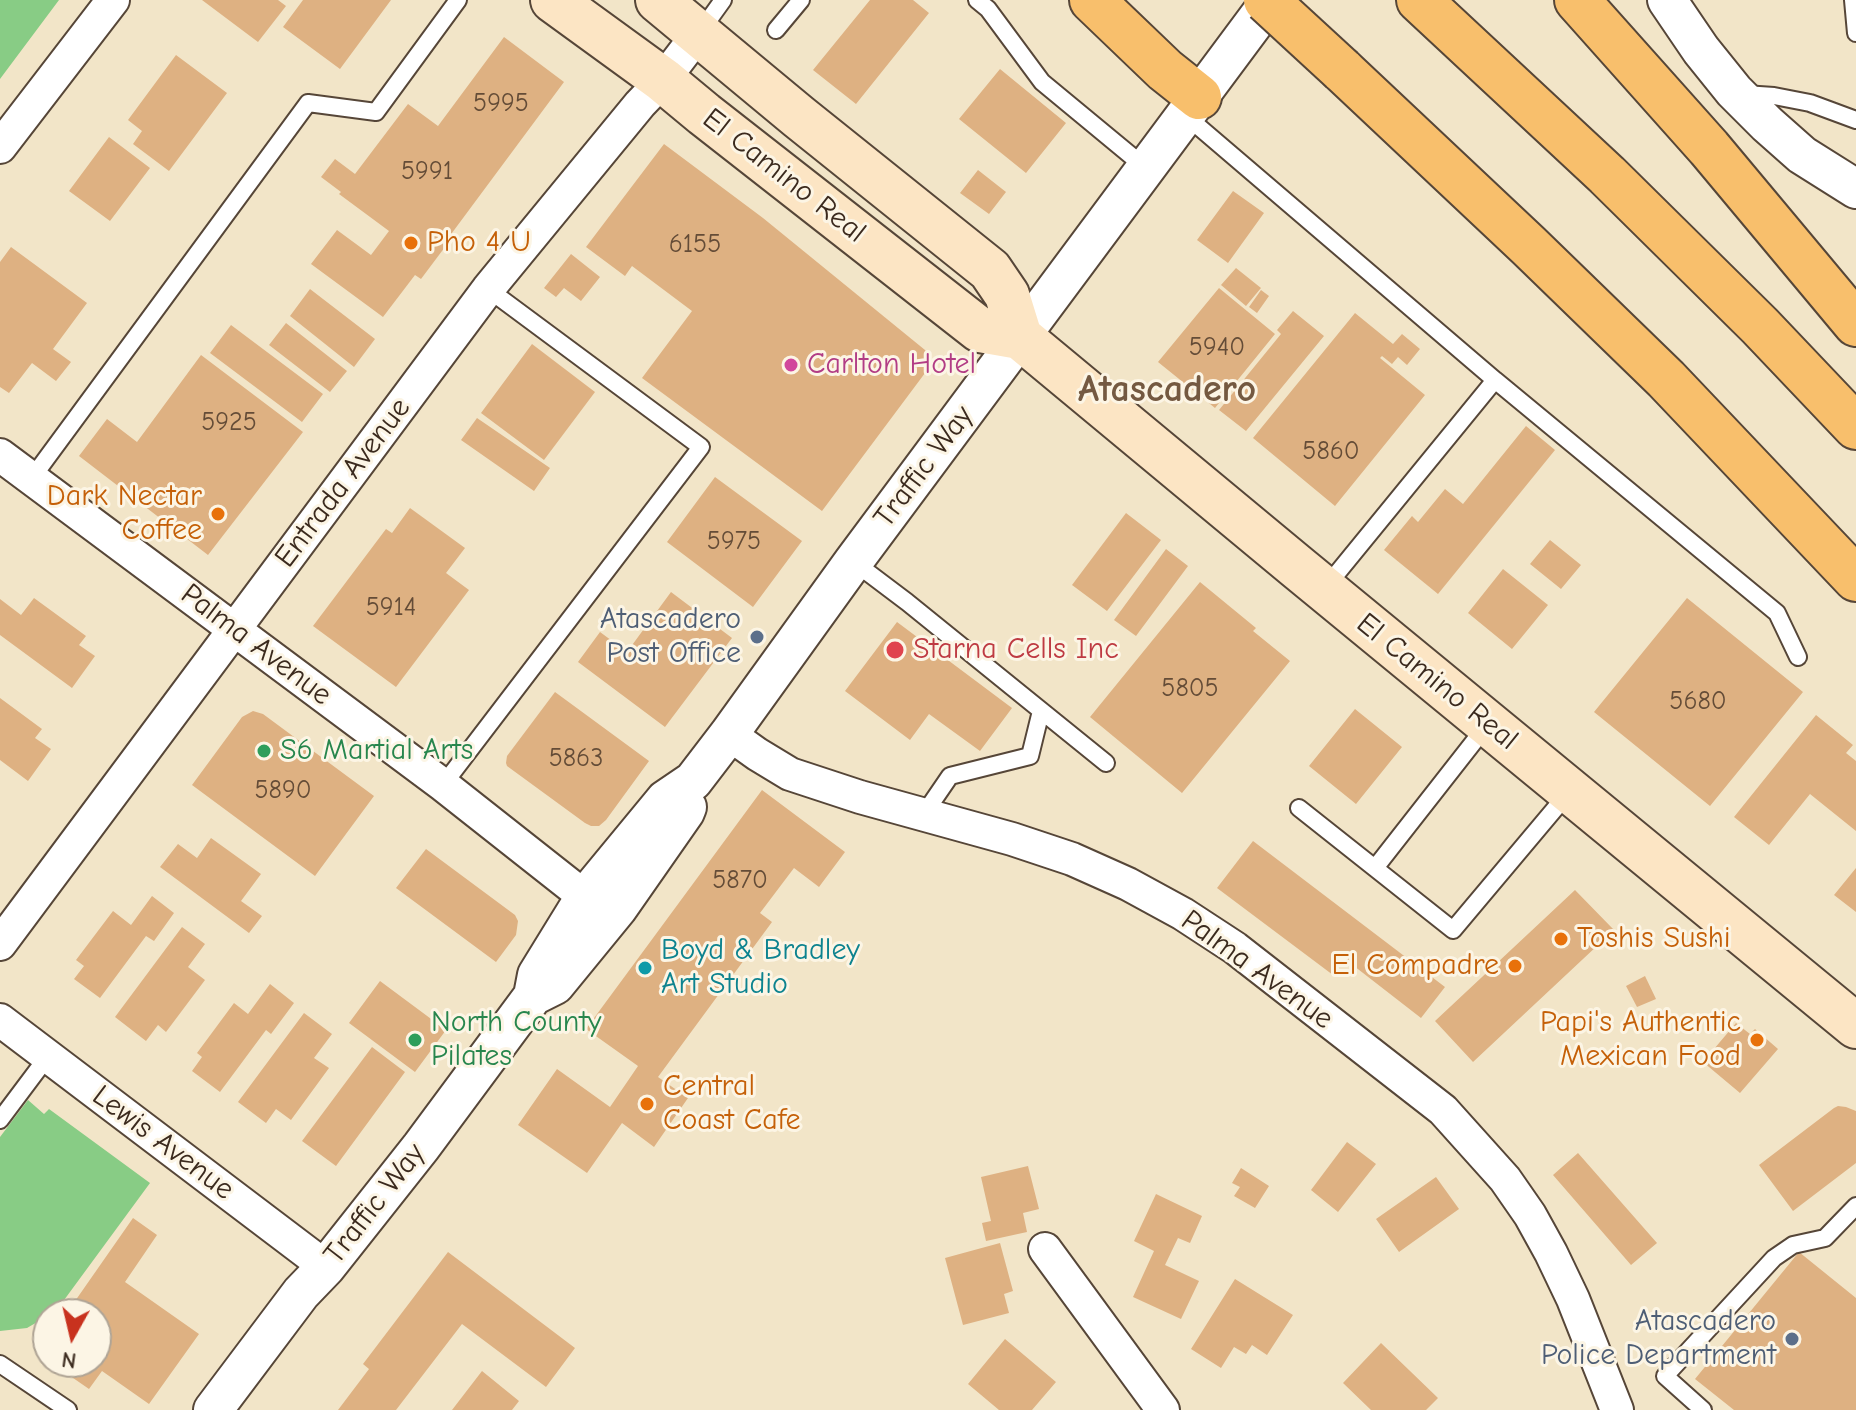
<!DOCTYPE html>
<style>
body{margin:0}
#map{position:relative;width:1856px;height:1410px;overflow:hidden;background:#f2e5c8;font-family:"Comic Neue",sans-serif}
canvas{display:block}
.north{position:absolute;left:32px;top:1298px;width:80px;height:80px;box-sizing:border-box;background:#fcf5e5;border:2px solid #afa495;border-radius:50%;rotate:188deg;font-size:22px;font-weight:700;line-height:32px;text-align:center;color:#3b2a1e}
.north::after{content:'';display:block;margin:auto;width:28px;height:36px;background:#c8321e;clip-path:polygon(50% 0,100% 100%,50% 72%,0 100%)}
</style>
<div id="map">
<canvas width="1856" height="1410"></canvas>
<div class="north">N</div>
</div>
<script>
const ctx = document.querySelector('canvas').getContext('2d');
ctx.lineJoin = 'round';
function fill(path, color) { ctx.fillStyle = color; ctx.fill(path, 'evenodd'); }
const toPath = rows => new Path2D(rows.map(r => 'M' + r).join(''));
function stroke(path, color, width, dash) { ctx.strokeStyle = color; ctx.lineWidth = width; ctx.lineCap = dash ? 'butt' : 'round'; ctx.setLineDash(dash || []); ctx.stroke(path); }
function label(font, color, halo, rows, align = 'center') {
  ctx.font = font + ' "Comic Neue",sans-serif'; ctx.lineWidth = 6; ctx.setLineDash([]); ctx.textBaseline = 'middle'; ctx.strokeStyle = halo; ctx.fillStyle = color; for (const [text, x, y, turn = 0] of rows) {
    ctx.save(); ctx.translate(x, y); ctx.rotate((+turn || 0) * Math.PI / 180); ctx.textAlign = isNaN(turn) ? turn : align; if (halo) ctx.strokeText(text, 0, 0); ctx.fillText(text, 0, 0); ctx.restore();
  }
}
const green = toPath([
 [0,0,59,0,0,79],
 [28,1100,44,1114,49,1109,150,1183,56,1311,27,1328,0,1331,0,1137]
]);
const building = toPath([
 [202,0,278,0,286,6,258,42],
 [303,0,391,0,340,69,283,27],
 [870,0,913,0,929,13,856,104,813,70],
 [504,37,564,82,446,241,448,243,421,279,415,275,383,317,311,264,337,230,371,255,389,231,339,194,341,192,321,177,335,159,355,174,408,104,438,126],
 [176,55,227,93,169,171,133,144,142,131,128,120],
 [1000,69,1066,123,1026,173,959,119],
 [109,137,150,168,110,221,69,191],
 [664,144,763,218,925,350,929,355,930,360,928,369,822,511,642,378,692,311,632,266,625,276,586,247],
 [978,170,1006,192,989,214,960,193],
 [1233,191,1264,213,1228,263,1197,240],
 [11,247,87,303,53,349,71,362,56,381,32,363,9,393,0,387,0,262],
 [571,254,600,277,581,301,564,288,556,297,544,288],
 [1236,268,1261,288,1246,306,1221,285],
 [1219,288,1275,334,1215,408,1158,362],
 [310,289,375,339,354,367,290,316],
 [1261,290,1269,296,1257,313,1249,307],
 [1293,311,1324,336,1246,431,1219,410,1281,334,1277,330],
 [1355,313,1393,344,1402,334,1420,349,1407,365,1398,357,1392,364,1382,356,1380,358,1425,395,1335,506,1253,438],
 [286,323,347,371,330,392,269,345],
 [231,325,323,394,302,422,210,353],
 [532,344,595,392,544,460,481,413],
 [201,355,303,432,208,555,79,456,107,419,137,442],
 [477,418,550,468,534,491,461,440],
 [1526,426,1555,450,1438,594,1384,550,1412,516,1418,522,1445,489,1463,504],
 [715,477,802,541,753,607,667,542],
 [410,508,465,548,446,573,469,590,396,687,313,626,386,529,392,533],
 [1126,513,1161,540,1107,611,1072,585],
 [1550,540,1581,565,1561,589,1530,564],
 [1166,549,1188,566,1136,636,1114,620],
 [1503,569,1548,605,1512,649,1468,613],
 [1200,582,1256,628,1253,631,1290,661,1182,793,1090,717],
 [671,592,732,638,665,727,578,662,600,632,627,652],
 [34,598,86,636,79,645,95,656,72,688,0,635,0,599,21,615],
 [1687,598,1803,692,1710,806,1594,712],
 [897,622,1012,708,980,751,929,714,910,740,845,691],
 [555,692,649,761,606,820,599,826,591,826,585,823,507,766,506,763,507,756],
 [0,698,42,729,35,738,51,749,28,781,0,760],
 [1355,709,1402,747,1356,804,1309,766],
 [253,711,263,714,374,796,315,876,192,785,242,717],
 [1816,715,1853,745,1846,753,1856,761,1856,831,1810,794,1769,845,1734,817],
 [762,790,845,852,819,887,794,868,760,913,772,922,658,1077,688,1098,654,1147,622,1123,587,1173,518,1125,557,1069,610,1107,638,1066,586,1029],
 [211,838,261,874,241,901,262,916,249,933,160,867,178,844,197,858],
 [1253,841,1445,987,1421,1018,1345,959,1333,975,1217,888],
 [426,849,515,915,518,921,516,935,496,962,396,888],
 [1856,868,1856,912,1834,895],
 [1575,890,1614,930,1473,1062,1435,1021],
 [152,896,174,913,154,941,146,936,100,998,74,979,84,966,76,960,113,911,131,925],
 [182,927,205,944,188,967,205,980,166,1032,158,1025,146,1041,115,1017],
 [1645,976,1656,999,1637,1007,1626,986],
 [380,981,446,1030,415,1072,349,1023],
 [270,984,294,1003,271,1034,266,1030,220,1092,192,1071,202,1057,197,1053,234,1003,248,1014],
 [304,1013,332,1034,314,1058,329,1068,291,1120,276,1109,266,1123,238,1102],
 [1736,1023,1750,1034,1755,1029,1778,1049,1740,1093,1703,1062],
 [372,1047,405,1072,336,1166,302,1141],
 [1838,1106,1846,1107,1856,1111,1856,1163,1793,1211,1759,1165,1834,1108],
 [1347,1142,1376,1164,1338,1212,1311,1190],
 [1578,1153,1657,1243,1631,1265,1553,1175],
 [1028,1166,1039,1209,1023,1213,1027,1232,986,1241,982,1223,991,1221,981,1177],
 [1241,1168,1269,1186,1255,1208,1234,1196,1240,1187,1232,1183],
 [1436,1177,1459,1209,1399,1252,1376,1219],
 [1156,1194,1202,1216,1190,1243,1178,1238,1165,1265,1199,1281,1181,1319,1133,1297,1154,1251,1134,1241],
 [133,1218,157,1235,125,1282,199,1334,149,1404,102,1371,89,1389,50,1362,96,1362,96,1314,66,1314],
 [1000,1243,1013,1291,1004,1294,1009,1313,963,1325,945,1258],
 [448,1252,575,1348,546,1387,462,1324,396,1410,338,1410,369,1369,363,1364],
 [1799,1252,1856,1298,1856,1410,1734,1410,1695,1379],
 [1235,1279,1293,1315,1267,1355,1252,1345,1246,1354,1234,1347,1221,1368,1191,1349],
 [1005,1339,1056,1382,1032,1410,999,1410,968,1384],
 [1381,1343,1438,1398,1426,1410,1371,1410,1343,1383],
 [482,1371,519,1401,512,1410,452,1410]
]);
const service = toPath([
 [977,0,988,9,1042,82,1146,168],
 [1853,0,1856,33],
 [776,30,801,0],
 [700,32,723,0],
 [1744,94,1774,96,1810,103,1856,120],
 [1185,115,1495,380,1325,588],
 [1495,380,1777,613,1798,657],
 [32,478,308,103,376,112,458,0],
 [854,562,907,602,1106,763],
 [443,785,701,447,488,289],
 [1299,808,1453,930,1569,792],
 [924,814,950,776,1030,756,1041,711],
 [1375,868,1487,725],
 [0,1120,48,1056],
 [0,1364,68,1410],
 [1703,1410,1665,1376,1774,1258,1793,1245,1825,1238,1856,1206]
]);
const minor = toPath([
 [0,147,113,0],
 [0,455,443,785,585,897],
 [729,734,757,754,790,774,860,797,1012,839,1072,859,1128,884,1183,914,1235,948,1443,1110,1505,1179,1530,1215,1551,1253,1573,1299,1617,1410],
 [0,944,488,289,640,104,663,80,699,33],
 [0,1020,326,1267],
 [1045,1249,1163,1410]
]);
const tertiary = toPath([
 [1667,0,1701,50,1734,91,1767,124,1802,155,1856,189],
 [533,996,537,975,585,897,665,800,693,781,729,734,853,562,1271,0],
 [213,1410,301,1293,326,1267,421,1147,533,996,555,985,618,908,685,812,687,807]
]);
const secondary = toPath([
 [553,0,663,80,704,114,980,330,1020,337,1296,566,1856,1026],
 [658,0,799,117,990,270,1007,295,1020,337]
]);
const motorway = toPath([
 [1092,0,1165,70,1199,97],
 [1419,0,1607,175,1760,326,1856,427],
 [1577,0,1709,148,1856,324],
 [1342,70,1529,246,1666,379,1856,579]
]);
const motorwayBridge = toPath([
 [1266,0,1342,70]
]);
const markers = [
 [411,243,8,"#e8710a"],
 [791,365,8,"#d1479c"],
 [218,514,8,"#e8710a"],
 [757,637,8,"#5c6f8a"],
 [895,650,10,"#e0444e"],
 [264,751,8,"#2e9e5b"],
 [1561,939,8,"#e8710a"],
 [1515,966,8,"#e8710a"],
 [645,968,8,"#0f9aa8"],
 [415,1040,8,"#2e9e5b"],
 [1757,1040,8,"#e8710a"],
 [647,1104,8,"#e8710a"],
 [1792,1339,8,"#5c6f8a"]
];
const numberNames = [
 ["5995",501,104],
 ["5991",427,172],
 ["6155",695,245],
 ["5940",1217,348],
 ["5925",229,423],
 ["5860",1331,452],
 ["5975",734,542],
 ["5914",391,608],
 ["5805",1190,689],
 ["5680",1698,702],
 ["5863",576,759],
 ["5890",283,791],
 ["5870",740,881]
];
const streetNames = [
 ["El Camino Real",784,176,38],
 ["Traffic Way",924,467,-53],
 ["Entrada Avenue",343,483,-53],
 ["Palma Avenue",256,645,37],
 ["El Camino Real",1437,682,39],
 ["Palma Avenue",1257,970,36],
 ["Lewis Avenue",163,1143,37],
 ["Traffic Way",375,1204,-52]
];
const foodNames = [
 ["Pho 4 U",427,243],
 ["Dark Nectar",202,497,"right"],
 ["Coffee",202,531,"right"],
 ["Toshis Sushi",1577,939],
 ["El Compadre",1499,966,"right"],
 ["Papi's Authentic",1741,1023,"right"],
 ["Mexican Food",1741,1057,"right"],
 ["Central",663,1087],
 ["Coast Cafe",663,1121]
];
const hotelNames = [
 ["Carlton Hotel",807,365]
];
const serviceNames = [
 ["Atascadero",741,620],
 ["Post Office",741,654],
 ["Atascadero",1776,1322],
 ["Police Department",1776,1356]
];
const healthNames = [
 ["Starna Cells Inc",913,650]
];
const leisureNames = [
 ["S6 Martial Arts",280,751],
 ["North County",431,1023],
 ["Pilates",431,1057]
];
const cultureNames = [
 ["Boyd & Bradley",661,951],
 ["Art Studio",661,985]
];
const districtNames = [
 ["Atascadero",1167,390]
];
fill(green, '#88cc85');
fill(building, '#deb182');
stroke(service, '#564638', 20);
stroke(minor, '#564638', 36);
stroke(tertiary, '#564638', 42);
stroke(secondary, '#564638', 48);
stroke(motorway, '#564638', 48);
stroke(service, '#fff', 16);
stroke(minor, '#fff', 32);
stroke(tertiary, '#fff', 38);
stroke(secondary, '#fce5c4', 44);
stroke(motorway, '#f8bf6c', 44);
stroke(motorwayBridge, '#564638', 48, []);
stroke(motorwayBridge, '#f8bf6c', 44);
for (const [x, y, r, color] of markers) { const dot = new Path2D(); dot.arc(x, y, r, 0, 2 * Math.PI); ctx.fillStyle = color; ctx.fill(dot); stroke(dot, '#fcf5e5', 3); }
label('26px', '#644c37', null, numberNames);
label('30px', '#3b2a1e', '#fcf5e5', streetNames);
label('30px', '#c56008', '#fcf5e5', foodNames, 'left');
label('30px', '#b23c85', '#fcf5e5', hotelNames, 'left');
label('30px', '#4e5e75', '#fcf5e5', serviceNames, 'right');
label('30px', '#be3a42', '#fcf5e5', healthNames, 'left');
label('30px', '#27864d', '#fcf5e5', leisureNames, 'left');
label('30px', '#0d838f', '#fcf5e5', cultureNames, 'left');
label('bold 38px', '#745941', '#fcf5e5', districtNames);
</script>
